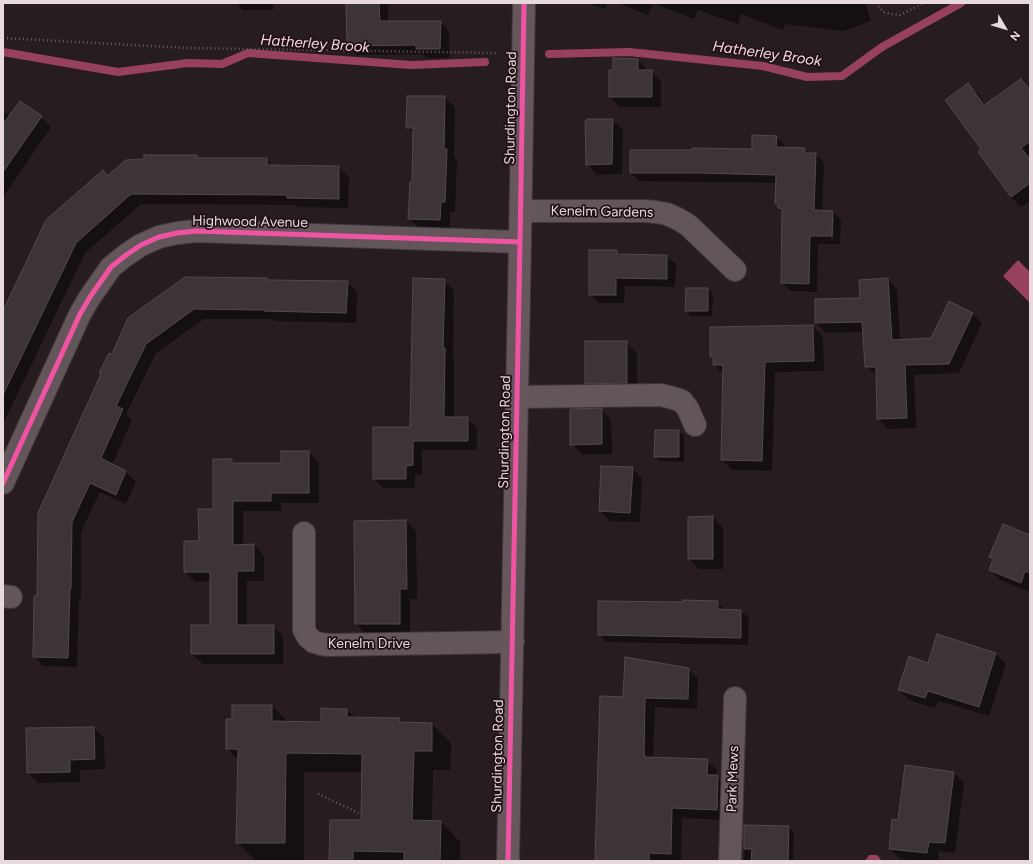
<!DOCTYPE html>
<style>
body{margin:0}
#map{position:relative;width:1033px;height:864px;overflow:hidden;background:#271d20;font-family:Figtree,sans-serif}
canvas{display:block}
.frame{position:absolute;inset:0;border:4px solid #e7d9dc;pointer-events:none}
.north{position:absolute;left:985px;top:8px;width:40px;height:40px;-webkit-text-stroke:3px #211015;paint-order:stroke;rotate:128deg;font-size:11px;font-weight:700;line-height:16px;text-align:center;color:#e7d9dc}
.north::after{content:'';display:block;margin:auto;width:14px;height:18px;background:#e7d9dc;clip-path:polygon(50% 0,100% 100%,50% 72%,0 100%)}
</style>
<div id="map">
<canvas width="1033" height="864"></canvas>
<div class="frame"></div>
<div class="north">N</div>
</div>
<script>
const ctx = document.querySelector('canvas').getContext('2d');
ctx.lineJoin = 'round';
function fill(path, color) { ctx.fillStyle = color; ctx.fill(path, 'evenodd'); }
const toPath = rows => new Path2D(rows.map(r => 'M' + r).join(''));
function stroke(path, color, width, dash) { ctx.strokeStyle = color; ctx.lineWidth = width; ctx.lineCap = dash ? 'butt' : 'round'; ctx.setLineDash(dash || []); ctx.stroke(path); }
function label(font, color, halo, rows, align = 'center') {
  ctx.font = font + ' Figtree,sans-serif'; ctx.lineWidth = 3.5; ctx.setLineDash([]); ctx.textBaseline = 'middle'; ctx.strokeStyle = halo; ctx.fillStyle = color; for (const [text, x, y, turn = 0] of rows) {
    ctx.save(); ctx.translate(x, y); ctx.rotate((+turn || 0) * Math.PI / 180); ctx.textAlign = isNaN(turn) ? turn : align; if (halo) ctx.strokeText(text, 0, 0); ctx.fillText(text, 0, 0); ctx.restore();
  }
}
const water = toPath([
 [1018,260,1030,272,1030,303,1003,276],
 [869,855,877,855,880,858,881,861,865,861]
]);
const shadow = toPath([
 [236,3,274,3,273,10,243,10],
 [346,3,388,3,388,22,440,22,449,31,449,58,427,58,422,54,357,55,348,46],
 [587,3,607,3,605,9],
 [617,3,865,3,871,21,843,31,785,24,783,30,741,14,738,24,698,10,694,19,653,3,648,15],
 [638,60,648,71,651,71,661,81,661,107,620,107,610,97,614,71],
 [1021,80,1030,89,1030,201,1021,207,1011,197,983,149,968,84,978,94,986,105],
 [444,97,455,107,454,157,457,160,455,212,450,212,450,230,420,229,409,219,413,183,414,134,407,127],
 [3,111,11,117,41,117,51,127,3,197],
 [612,120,623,130,622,174,597,175,587,164],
 [776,137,785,145,785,148,805,149,810,154,815,154,824,163,822,211,833,212,841,220,840,244,818,244,817,292,791,291,782,283,783,213,776,204,777,183,639,181,631,173,753,150],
 [832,218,834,218,833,241,831,241],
 [196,156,199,159,266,159,273,166,339,167,349,177,348,208,298,207,296,205,141,204,85,253,3,424,3,313,108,177],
 [617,251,621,255,667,256,676,264,675,287,625,286,624,303,598,303,590,294],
 [266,279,268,281,347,282,357,292,356,323,275,321,274,319,204,319,156,353,126,414,132,420,112,465,126,472,136,482,126,504,100,492,81,532,81,598,79,598,77,667,43,666,34,656,38,597,102,375,100,373,112,355,129,319],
 [887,279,897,289,900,340,932,339,972,313,982,323,959,373,914,375,916,428,888,429,878,419,877,376,876,376,866,366,864,332,826,333,816,323,862,299],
 [444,280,454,290,453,357,454,359,454,418,467,418,477,428,477,450,422,450,422,475,415,475,415,488,383,488,374,479,411,428],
 [708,289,713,294,712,316,691,316,686,311],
 [813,326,823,337,824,371,775,372,772,471,732,470,722,460,724,375,714,364,714,359,711,357],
 [626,342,637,353,637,393,597,393,586,383],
 [601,409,611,420,612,454,582,454,572,444],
 [656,431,679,431,684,436,684,462,660,461,655,456],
 [309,452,319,462,319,503,281,503,281,511,243,511,243,546,254,545,264,556,264,581,247,581,247,626,273,626,283,636,283,664,203,664,192,654,211,626,211,581,195,582,185,571,214,510,214,460,232,460,236,464,282,464],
 [632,468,642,479,640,522,610,521,600,511],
 [713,517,723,528,723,569,699,569,689,559],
 [406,521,416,531,417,599,410,599,410,634,366,634,356,624,355,522],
 [1030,536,1030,592,1000,580,990,570,994,560,991,557],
 [717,602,726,610,741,611,749,618,748,645,606,642,599,634],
 [996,654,1006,664,989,716,938,701,935,708,909,700,899,690,929,664],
 [688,669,698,679,697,709,655,707,653,758,707,760,717,770,717,776,728,786,726,820,682,818,681,861,596,861,624,698],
 [272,706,288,722,322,723,347,710,355,718,399,719,404,723,432,724,451,743,450,770,433,770,432,822,441,822,460,842,460,861,332,861,330,859,362,821,363,772,304,772,304,861,256,861,237,842,238,760,227,748,233,720],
 [94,728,104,738,105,769,80,770,80,782,38,783,28,773],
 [954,773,964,783,955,853,939,851,938,861,920,861,900,859,890,849,899,821],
 [745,826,789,827,794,832,793,861,744,861]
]);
const stream = toPath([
 [3,52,118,72,188,63,222,64,248,53,411,65,485,62],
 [549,54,629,52,763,66,807,77,842,76,882,47,961,3]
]);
const building = toPath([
 [346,3,379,3,380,21,441,21,440,49,416,49,416,45,347,46,346,3],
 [613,58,638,59,638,70,652,70,652,97,609,97,609,70,613,70,613,58],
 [1021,79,1030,90,1030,141,1021,148,1030,159,1030,183,1011,197,978,152,981,149,945,100,968,83,984,105,1021,79],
 [407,96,445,96,444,149,447,149,445,202,441,202,440,220,408,219,410,182,412,182,413,128,406,128,407,96],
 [20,101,42,116,3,172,3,124,20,101],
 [587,119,613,119,612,164,586,165,585,121,587,121,587,119],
 [752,135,777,136,776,147,805,148,805,153,816,153,814,210,833,211,832,236,810,236,809,284,781,283,782,209,778,208,778,204,775,204,776,175,700,173,630,173,630,150,692,150,692,148,752,149,752,135],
 [144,155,197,155,197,158,267,158,267,165,339,166,339,199,287,198,287,195,131,194,76,243,3,395,3,311,46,220,103,170,107,176,126,160,144,159,144,155],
 [589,250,617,250,617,254,667,255,667,279,616,278,616,295,589,295,589,250],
 [185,277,267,278,267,280,348,281,346,313,264,311,264,310,194,309,146,344,116,406,123,409,101,458,126,471,116,495,90,483,72,522,71,589,70,589,68,658,33,657,34,596,37,596,38,513,101,374,99,373,109,353,112,354,128,318,185,277],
 [413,278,445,279,443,348,445,348,444,417,468,417,468,441,413,441,413,465,406,466,406,479,373,479,373,427,410,427,413,278],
 [888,278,892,340,931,338,949,301,973,313,949,364,905,365,907,418,877,419,876,367,865,367,862,322,815,323,815,299,860,298,859,280,888,278],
 [686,288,708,288,708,311,685,311,686,288],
 [813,325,814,361,765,362,762,461,721,460,723,365,713,365,713,357,710,357,710,327,813,325],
 [585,341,627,341,627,383,585,384,585,341],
 [602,408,602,444,570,445,570,409,602,408],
 [655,430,679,430,679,457,654,457,655,430],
 [281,451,309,451,309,493,271,493,271,501,233,501,233,545,254,544,254,571,237,571,237,625,274,625,274,654,191,654,191,625,210,625,210,572,184,572,184,541,199,541,198,509,213,509,213,459,232,459,232,463,281,463,281,451],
 [601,466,633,467,630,513,599,511,601,466],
 [713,516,713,559,688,559,688,517,713,516],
 [406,520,407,589,400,589,400,624,355,624,354,521,406,520],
 [1003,524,1030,535,1030,573,1025,571,1021,583,989,570,993,559,989,557,1003,524],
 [683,600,718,601,718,609,741,610,741,638,598,635,598,601,683,602,683,600],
 [937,634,996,653,979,707,928,691,925,698,898,690,909,656,928,663,937,634],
 [625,657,689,668,688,699,645,698,644,755,645,755,645,757,708,759,707,775,718,775,717,810,672,808,671,854,649,853,649,861,595,861,600,696,623,697,625,657],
 [232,705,272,705,272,721,321,722,321,708,337,709,347,709,347,717,400,718,399,722,432,723,432,751,414,751,412,820,441,821,440,861,404,861,404,852,353,851,353,859,329,859,330,820,361,820,362,754,286,753,285,843,236,843,238,749,226,749,226,719,232,719,232,705],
 [94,727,95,759,70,760,70,772,27,773,26,728,94,727],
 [905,765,954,772,945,843,929,842,927,853,889,849,892,819,898,820,905,765],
 [744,825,789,826,788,861,751,861,752,849,744,849,744,825]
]);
const path = toPath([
 [876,3,877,5,884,12,892,14,900,15,924,3],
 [3,38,188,48,498,53],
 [318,794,361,814]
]);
const minor = toPath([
 [521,211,645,211,656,212,667,214,678,219,688,225,735,270],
 [517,397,661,395,673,398,682,401,688,409,695,425],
 [3,483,80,314,90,297,111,267,126,255,141,245,159,237,177,233,196,231,520,242],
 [304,533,304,630,308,637,314,642,321,644,328,645,513,642],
 [3,596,11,597],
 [730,861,735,698]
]);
const major = toPath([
 [508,861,520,242,524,3]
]);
const cycleway = toPath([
 [3,483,80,314,90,297,111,267,126,255,141,245,159,237,177,233,196,231,520,242],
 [508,861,520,242,524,3]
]);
const streetNames = [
 ["Shurdington Road",511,108,-89],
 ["Kenelm Gardens",602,212,1],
 ["Highwood Avenue",250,222,1],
 ["Shurdington Road",505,432,-89],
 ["Kenelm Drive",369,644],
 ["Shurdington Road",498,756,-89],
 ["Park Mews",733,779,-88]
];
const waterNames = [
 ["Hatherley Brook",315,44,4],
 ["Hatherley Brook",767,54,8]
];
fill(water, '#97415e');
fill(shadow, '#0007');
stroke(stream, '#97415e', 8);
fill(building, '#3d3437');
stroke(building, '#53494c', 1);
stroke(minor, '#41383b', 24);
stroke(major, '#41383b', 24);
stroke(path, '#675c5f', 2.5, [1, 3]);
stroke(minor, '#63565a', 22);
stroke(major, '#67575c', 22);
stroke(cycleway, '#f153a3', 5);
label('14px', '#e7d9dc', '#211015', streetNames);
label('italic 15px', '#f3d7de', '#211015', waterNames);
</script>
